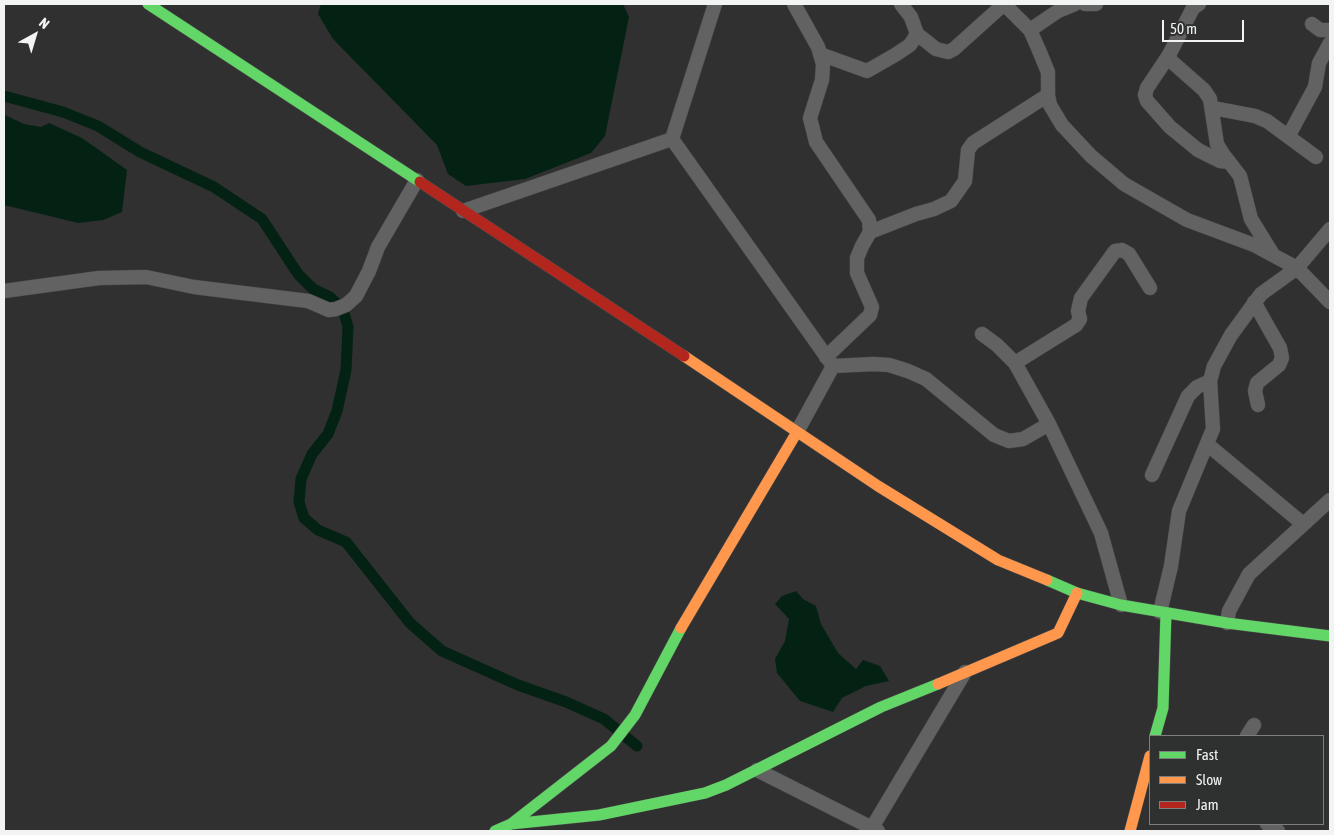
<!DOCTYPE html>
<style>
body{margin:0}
#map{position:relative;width:1334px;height:835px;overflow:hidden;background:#303030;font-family:"Asap Condensed",sans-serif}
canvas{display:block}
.frame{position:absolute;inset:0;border:5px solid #f2f4f3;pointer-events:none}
.legend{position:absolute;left:1149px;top:735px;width:175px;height:90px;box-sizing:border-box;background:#2f3130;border:1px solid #7d7f7e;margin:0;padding:6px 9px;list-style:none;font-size:15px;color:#f2f4f3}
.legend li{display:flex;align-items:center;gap:10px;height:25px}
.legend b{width:25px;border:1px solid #7d7f7e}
.north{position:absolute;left:10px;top:10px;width:50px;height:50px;-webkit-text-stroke:4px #2f3130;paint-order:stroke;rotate:39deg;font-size:14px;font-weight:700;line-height:20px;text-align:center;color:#f2f4f3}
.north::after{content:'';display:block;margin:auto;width:18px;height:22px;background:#f2f4f3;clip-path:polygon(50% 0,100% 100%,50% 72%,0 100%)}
.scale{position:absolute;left:1162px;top:20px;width:82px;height:22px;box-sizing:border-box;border:2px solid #f2f4f3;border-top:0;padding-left:6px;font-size:15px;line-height:18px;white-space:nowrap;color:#f2f4f3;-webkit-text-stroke:4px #2f3130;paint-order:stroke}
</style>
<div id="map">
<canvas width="1334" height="835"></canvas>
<div class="frame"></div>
<ul class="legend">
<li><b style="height:6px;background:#63d668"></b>Fast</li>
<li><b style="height:6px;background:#ff974d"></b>Slow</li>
<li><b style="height:6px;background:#b3261e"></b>Jam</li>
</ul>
<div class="north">N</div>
<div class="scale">50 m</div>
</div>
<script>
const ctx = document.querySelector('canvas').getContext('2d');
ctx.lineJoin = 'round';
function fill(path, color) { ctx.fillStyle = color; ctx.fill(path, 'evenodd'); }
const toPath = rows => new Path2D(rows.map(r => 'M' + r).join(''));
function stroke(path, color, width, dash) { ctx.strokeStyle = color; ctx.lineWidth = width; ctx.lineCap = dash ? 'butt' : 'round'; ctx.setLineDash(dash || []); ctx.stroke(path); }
const water = toPath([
 [321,4,623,4,629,17,605,136,591,153,525,179,466,186,448,174,437,145,333,39,318,14],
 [5,115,24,124,41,127,49,123,82,138,127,170,122,212,103,220,78,223,4,205],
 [796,591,803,599,816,606,821,624,838,653,856,669,863,660,880,666,889,681,866,686,842,698,833,712,800,701,777,673,775,659,785,641,789,619,775,604,782,596]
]);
const canal = toPath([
 [4,96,63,112,98,126,140,152,214,187,262,219,298,274,313,289,330,297,343,309,348,327,346,370,337,411,328,434,312,454,301,479,299,502,304,518,318,530,346,542,410,623,442,651,518,685,566,702,604,719,637,746]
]);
const street = toPath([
 [715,4,672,139,833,366,797,432],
 [794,4,818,47,823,64,822,80,810,118,816,142,869,220,870,232,862,246,857,258,857,273,872,307,870,315,826,357],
 [1004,4,1030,30,1038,48,1048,72,1048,95,1050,105,1062,125,1091,156,1124,184,1187,220,1254,245,1297,268,1330,302],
 [1085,4,1096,4],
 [1199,4,1193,8,1169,55,1171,61,1204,90,1210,99,1217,144,1223,154,1240,176,1251,219,1272,253],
 [1312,24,1320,30,1330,30],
 [1030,30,1058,11,1075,4],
 [917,34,936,49,948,52,954,49,1004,4],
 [820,54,867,71,895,55,910,45,917,34,911,17,901,4],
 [1169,55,1147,88,1145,95,1147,101,1170,127,1198,150,1220,161,1229,162],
 [1213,108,1255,116,1267,121,1316,157],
 [1289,135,1315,87,1319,63,1330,43],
 [463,211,672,139],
 [870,232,916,214,934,209,951,201,965,181,968,150,973,143,1048,95],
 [4,291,99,278,146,277,194,287,308,301,329,310,336,309,346,305,356,296,369,271,378,247,417,180],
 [1254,302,1280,348,1282,358,1279,365,1257,383,1255,391,1258,405],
 [982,334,997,345,1015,363,1049,424,1101,533,1121,605],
 [1015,363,1076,325,1080,319,1078,311,1081,298,1115,251,1122,250,1129,254,1150,288],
 [833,366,874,364,889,365,908,371,926,379,994,435,1009,441,1023,439,1049,424],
 [1207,444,1303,524],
 [1152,475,1188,396,1197,387,1210,381],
 [1160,612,1171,566,1179,511,1213,429,1210,381,1214,366,1231,335,1261,294,1297,268,1330,229],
 [1227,623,1229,611,1249,574,1330,500],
 [1247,736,1254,725],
 [757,770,878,831],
 [1267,824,1278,831],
 [870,831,965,672]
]);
const fast = toPath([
 [148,4,420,182],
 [1047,580,1077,593,1121,605,1227,623,1330,636],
 [1155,736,1163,708,1166,613],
 [511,824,599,815,705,793,726,785,881,707,938,684],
 [495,831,511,824,611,746,635,715,681,628]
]);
const slow = toPath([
 [684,356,878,486,998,560,1047,580],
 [681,628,797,432],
 [938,684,1058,633,1077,593],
 [1130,831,1150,756]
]);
const jam = toPath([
 [420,182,684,356]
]);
fill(water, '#042214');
stroke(canal, '#042214', 11);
stroke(street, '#4b4b4b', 15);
stroke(fast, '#4b4b4b', 12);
stroke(slow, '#4b4b4b', 12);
stroke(jam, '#4b4b4b', 12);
stroke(street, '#616261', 14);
stroke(fast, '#63d668', 11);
stroke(slow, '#ff974d', 11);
stroke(jam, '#b3261e', 11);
</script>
